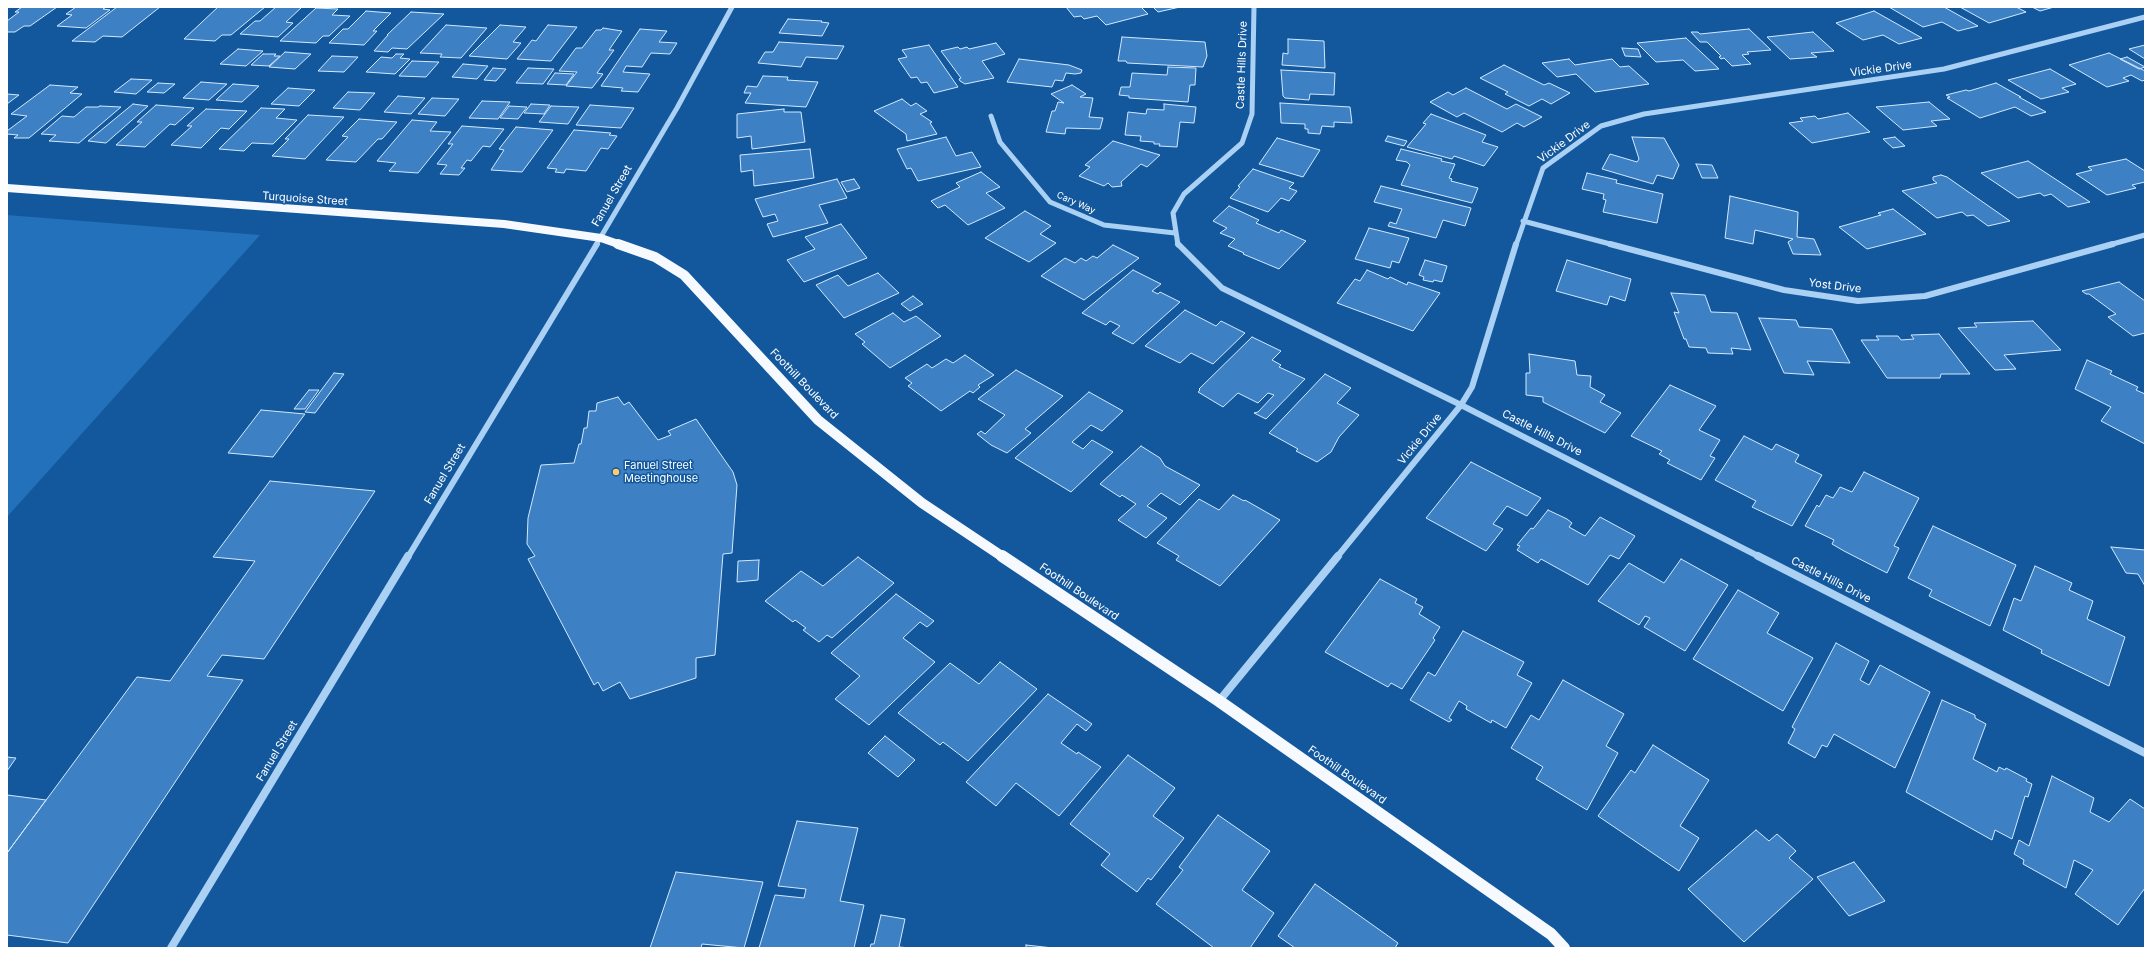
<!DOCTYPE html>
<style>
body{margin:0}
#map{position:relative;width:2152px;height:955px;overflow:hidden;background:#13589d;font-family:Inter,sans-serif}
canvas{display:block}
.frame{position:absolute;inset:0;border:8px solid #fff;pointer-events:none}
</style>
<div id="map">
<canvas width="2152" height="955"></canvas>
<div class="frame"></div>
</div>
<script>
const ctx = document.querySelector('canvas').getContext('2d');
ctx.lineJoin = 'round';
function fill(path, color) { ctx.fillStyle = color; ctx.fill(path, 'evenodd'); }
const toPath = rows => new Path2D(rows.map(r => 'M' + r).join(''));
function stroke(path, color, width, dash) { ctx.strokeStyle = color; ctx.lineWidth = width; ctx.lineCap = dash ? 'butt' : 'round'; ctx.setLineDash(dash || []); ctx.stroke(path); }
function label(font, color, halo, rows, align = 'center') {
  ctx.font = font + ' Inter,sans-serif'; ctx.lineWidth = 3; ctx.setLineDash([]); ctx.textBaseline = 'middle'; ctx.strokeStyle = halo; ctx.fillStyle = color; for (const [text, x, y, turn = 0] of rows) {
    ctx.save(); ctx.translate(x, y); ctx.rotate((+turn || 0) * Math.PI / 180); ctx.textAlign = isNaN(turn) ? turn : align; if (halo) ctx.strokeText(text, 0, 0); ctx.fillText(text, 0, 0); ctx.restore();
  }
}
const green = toPath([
 [7,215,260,235,7,517]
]);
const building = toPath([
 [22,7,57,7,30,26,24,26,15,32,7,32,7,21,19,12,15,12,22,7],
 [76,7,106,7,103,9,110,10,86,28,57,26,72,15,66,14,76,7],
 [117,7,160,7,122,37,103,36,95,42,72,41,117,7],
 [218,7,265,7,231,35,222,35,215,41,184,39,218,7],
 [276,7,302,7,286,22,293,23,278,37,240,34,255,21,260,21,276,7],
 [1066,7,1141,7,1148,14,1106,25,1097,16,1084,19,1081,16,1074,17,1066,7],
 [1153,7,1180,7,1158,12,1153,7],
 [1889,7,1944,7,1978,26,1958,31,1942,22,1923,27,1889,7],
 [1960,7,2016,7,2026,12,1989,23,1960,7],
 [2032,7,2054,7,2040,11,2032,7],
 [316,8,338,9,332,15,350,16,329,36,323,36,316,43,280,41,316,8],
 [366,11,391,13,373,31,377,31,364,45,329,43,343,29,348,29,366,11],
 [1874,11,1922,38,1899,44,1883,35,1863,40,1836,23,1874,11],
 [411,12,444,14,407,49,392,48,388,52,374,51,388,35,387,35,411,12],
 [788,19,822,21,821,22,829,23,822,36,779,33,788,19],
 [446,25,487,28,461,58,440,57,442,54,420,53,446,25],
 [500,25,526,27,513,42,521,43,507,59,469,56,500,25],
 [548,25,577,27,551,61,517,59,532,40,536,41,548,25],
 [603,28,622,31,609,50,614,50,597,73,603,74,592,88,566,86,577,72,559,71,576,48,582,48,596,30,601,30,603,28],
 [640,29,667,31,659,42,677,43,670,54,651,53,642,67,626,66,623,72,650,74,638,92,621,91,623,88,601,86,640,29],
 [1749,29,1771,50,1747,52,1749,54,1742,55,1751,64,1732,66,1724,58,1721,59,1719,57,1721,56,1707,42,1700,42,1691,32,1698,32,1700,34,1749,29],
 [1813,32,1834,51,1811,53,1817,57,1790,59,1767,37,1813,32],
 [1122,37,1205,42,1207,56,1203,67,1127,63,1126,61,1118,61,1122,37],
 [1686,38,1719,69,1695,71,1683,60,1656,62,1637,43,1686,38],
 [1288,39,1324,41,1325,68,1282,65,1283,53,1288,54,1288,39],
 [779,42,844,46,837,59,806,57,801,67,758,63,765,52,773,52,779,42],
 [996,43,1005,54,982,61,994,78,965,84,960,81,959,79,961,78,941,51,958,47,960,49,967,47,969,49,996,43],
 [929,45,958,87,934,93,927,82,921,83,917,77,911,78,898,59,907,57,902,50,929,45],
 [2145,45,2145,59,2129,49,2145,45],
 [1622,48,1638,49,1641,57,1625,56,1622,48],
 [238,49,263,51,246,66,220,64,238,49],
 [285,52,311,54,295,69,269,67,285,52],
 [2109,53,2145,71,2145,80,2142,81,2131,75,2123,78,2129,81,2107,87,2069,65,2109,53],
 [263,54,276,54,274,56,280,56,269,66,251,65,263,54],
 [396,54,404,54,400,58,410,59,395,74,366,72,381,57,392,58,396,54],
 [332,56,358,57,344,72,318,71,332,56],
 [2127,57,2145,67,2139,69,2120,59,2127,57],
 [1019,59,1069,65,1082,70,1081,73,1075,74,1066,73,1063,81,1055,80,1052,87,1007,82,1019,59],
 [1569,59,1575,65,1612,59,1620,67,1629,66,1649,84,1595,92,1576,74,1557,77,1542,63,1569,59],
 [412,61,439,62,426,77,399,76,412,61],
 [463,64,488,66,477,79,452,77,463,64],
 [1504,65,1544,85,1549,83,1570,93,1551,104,1542,99,1529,106,1505,94,1508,92,1480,78,1504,65],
 [1168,67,1196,68,1195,85,1190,85,1188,102,1129,98,1129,96,1119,95,1121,87,1130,87,1132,73,1167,75,1168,67],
 [493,68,506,69,496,81,484,80,493,68],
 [528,68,554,69,543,84,516,83,528,68],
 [2050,69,2076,84,2062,88,2069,92,2041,99,2008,80,2050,69],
 [1281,70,1335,73,1334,95,1310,94,1309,100,1285,98,1283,96,1281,70],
 [555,73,574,74,566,85,547,84,555,73],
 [763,76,788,77,787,80,818,82,806,107,745,103,751,93,744,93,747,86,757,87,763,76],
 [131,79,152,80,136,94,114,92,131,79],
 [201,82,227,84,209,100,183,98,201,82],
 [158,83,175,84,164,93,147,92,158,83],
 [1996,83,2021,97,2019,97,2046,112,2031,116,2015,107,1980,118,1947,98,1950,97,1946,95,1966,90,1969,91,1996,83],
 [233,84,259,86,242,102,216,100,233,84],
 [50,85,78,87,70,93,82,94,29,138,14,138,18,135,7,134,7,131,27,116,11,114,50,85],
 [1072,85,1086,94,1080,97,1093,98,1089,117,1103,118,1100,129,1066,128,1065,134,1046,132,1052,111,1055,111,1058,102,1064,103,1051,94,1072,85],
 [288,88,315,90,299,106,271,104,288,88],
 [1466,88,1507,109,1516,104,1542,117,1524,127,1517,123,1502,132,1464,113,1457,117,1430,102,1448,92,1453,95,1466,88],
 [348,92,375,93,360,110,333,108,348,92],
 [7,94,19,95,7,104,7,94],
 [398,96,425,98,411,114,384,112,398,96],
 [432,98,459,99,445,116,418,114,432,98],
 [902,99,911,106,916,103,927,111,920,114,932,122,930,123,937,134,907,141,906,134,874,111,902,99],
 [482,101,510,102,498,119,469,118,482,101],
 [1929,102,1950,119,1931,121,1937,126,1903,130,1876,107,1929,102],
 [1280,103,1350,107,1352,123,1334,122,1334,127,1322,126,1320,134,1308,133,1308,129,1305,129,1305,124,1281,123,1280,103],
 [133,104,148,106,106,143,88,141,133,104],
 [531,104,550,105,544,114,524,113,531,104],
 [1164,104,1196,107,1194,123,1180,122,1177,147,1159,146,1160,144,1154,144,1154,142,1140,141,1141,136,1125,135,1128,112,1146,114,1147,109,1164,110,1164,104],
 [156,105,194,108,175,125,170,124,145,147,116,145,142,122,137,122,156,105],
 [590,105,634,108,621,128,576,125,590,105],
 [100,106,121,107,79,143,49,141,56,135,41,134,62,116,74,117,86,107,98,107,100,106],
 [509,106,527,107,518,119,500,118,509,106],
 [551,106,579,107,568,124,539,122,551,106],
 [261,108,285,109,276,118,297,120,273,144,252,143,244,151,219,149,261,108],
 [206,109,247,111,229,129,221,128,201,148,171,145,192,126,187,126,206,109],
 [784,109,784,112,801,112,805,142,752,149,751,136,737,138,737,114,784,109],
 [1848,113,1870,132,1812,143,1789,123,1803,121,1800,118,1815,116,1818,119,1848,113],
 [1431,114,1486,135,1482,142,1498,147,1484,166,1454,156,1452,159,1407,147,1426,124,1423,123,1431,114],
 [308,115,344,117,305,159,272,156,289,139,285,139,308,115],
 [359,119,397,122,382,139,378,139,356,162,326,160,348,137,342,136,359,119],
 [412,120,437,122,430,131,451,132,418,173,389,171,396,163,377,161,412,120],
 [462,126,504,129,490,147,483,146,471,161,467,160,461,168,465,168,459,175,440,174,447,165,437,164,453,144,448,144,462,126],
 [516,127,553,130,522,172,491,170,504,150,499,149,516,127],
 [574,130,611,133,609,135,617,136,608,149,601,148,586,171,566,169,564,173,555,172,557,169,547,168,574,130],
 [1388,136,1407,141,1404,146,1385,141,1388,136],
 [946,137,956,156,972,152,981,167,918,181,911,168,907,169,897,149,946,137],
 [1632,137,1664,138,1679,165,1673,179,1657,175,1653,184,1602,169,1610,154,1637,162,1639,159,1632,137],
 [1895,137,1905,146,1893,148,1883,139,1895,137],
 [1277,138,1320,150,1303,177,1259,164,1277,138],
 [1113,141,1160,155,1147,167,1141,164,1121,182,1122,186,1112,187,1108,183,1104,186,1079,176,1090,167,1085,165,1113,141],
 [810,149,814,178,754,186,753,170,741,172,740,155,810,149],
 [1401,149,1442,159,1441,161,1455,164,1449,178,1452,179,1451,181,1478,188,1472,203,1401,185,1410,165,1407,162,1396,160,1401,149],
 [2126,159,2145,171,2145,182,2132,185,2136,188,2107,195,2076,174,2092,170,2088,167,2126,159],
 [2028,161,2090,202,2068,207,2051,194,2044,196,2040,193,2018,198,1981,173,2028,161],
 [1696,164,1712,165,1718,178,1702,178,1696,164],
 [1253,169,1294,183,1289,188,1297,191,1289,201,1281,198,1268,212,1230,198,1240,187,1238,186,1253,169],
 [981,172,1000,187,986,193,1005,208,968,225,945,205,938,208,931,201,960,187,956,183,981,172],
 [1587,173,1617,180,1616,183,1663,194,1657,223,1603,212,1606,200,1603,199,1604,194,1582,189,1587,173],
 [1941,175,1947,177,2010,221,1988,226,1973,215,1967,216,1962,212,1937,218,1902,191,1937,183,1933,180,1933,177,1941,175],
 [837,179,847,198,819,205,828,223,773,237,767,224,778,221,775,214,763,217,755,199,837,179],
 [854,179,860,188,847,192,841,182,854,179],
 [1381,186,1471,208,1465,226,1443,220,1436,238,1388,226,1390,222,1396,224,1402,209,1374,202,1381,186],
 [1730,196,1798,212,1797,237,1814,239,1821,255,1793,254,1788,242,1793,239,1755,230,1753,244,1725,238,1730,196],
 [1229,206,1259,220,1256,223,1279,233,1281,230,1306,241,1279,269,1243,254,1244,253,1228,246,1235,239,1220,233,1227,228,1213,221,1229,206],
 [1893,209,1926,234,1867,249,1839,227,1881,215,1878,213,1893,209],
 [1025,211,1051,226,1040,234,1056,243,1029,262,985,238,1025,211],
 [841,224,867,258,804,282,787,260,815,249,805,237,841,224],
 [1369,228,1409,238,1399,263,1392,261,1390,268,1355,259,1369,228],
 [1113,245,1139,258,1084,300,1041,276,1065,258,1075,263,1081,258,1086,261,1093,256,1097,258,1113,245],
 [1425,260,1447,266,1442,282,1434,280,1433,282,1423,280,1424,277,1419,275,1425,260],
 [1567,260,1631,279,1625,301,1610,296,1607,305,1556,291,1567,260],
 [1133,270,1161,284,1152,291,1158,294,1160,292,1180,302,1133,344,1112,333,1120,326,1110,321,1106,325,1082,313,1133,270],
 [1367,270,1388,279,1390,277,1407,285,1408,282,1440,293,1413,331,1337,303,1355,279,1360,281,1367,270],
 [878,273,899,293,844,318,816,285,838,275,848,286,878,273],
 [2119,282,2145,301,2145,333,2133,336,2108,317,2116,314,2089,294,2086,294,2082,291,2119,282],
 [1671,293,1705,295,1711,312,1737,313,1751,350,1731,348,1733,354,1708,353,1706,348,1689,347,1686,339,1684,339,1674,312,1679,313,1671,293],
 [913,296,923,304,910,311,901,304,913,296],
 [1185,310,1216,326,1221,321,1245,333,1213,364,1191,353,1180,363,1145,346,1185,310],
 [893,313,904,322,916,316,941,336,890,368,862,344,865,342,855,334,893,313],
 [1759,318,1796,320,1799,327,1832,329,1850,363,1807,361,1814,375,1784,373,1759,318],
 [2033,321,2061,350,2004,355,2016,369,1995,370,1958,328,1977,327,1974,323,2033,321],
 [1939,334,1970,374,1941,374,1940,378,1887,378,1861,340,1879,340,1876,336,1898,336,1901,340,1914,339,1911,335,1939,334],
 [1252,337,1281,351,1272,360,1281,365,1279,367,1305,379,1266,419,1254,413,1258,412,1274,395,1268,393,1258,403,1238,393,1223,407,1198,392,1200,390,1199,389,1252,337],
 [1529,354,1575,361,1577,375,1591,376,1590,387,1605,395,1600,402,1621,413,1605,433,1543,402,1543,397,1526,395,1526,373,1530,373,1529,354],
 [965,355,994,375,978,385,980,387,973,393,970,391,941,411,908,386,912,383,905,378,927,364,932,368,946,359,953,363,965,355],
 [2087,360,2112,371,2110,374,2138,387,2136,390,2145,394,2145,444,2101,421,2111,407,2075,389,2087,360],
 [1016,370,1063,396,1025,429,1031,433,1007,453,991,445,977,434,981,431,985,434,1005,415,978,399,1016,370],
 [334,373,344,374,315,413,305,412,334,373],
 [1325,374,1351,388,1337,403,1359,415,1339,437,1331,452,1317,462,1296,451,1298,449,1269,433,1325,374],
 [1670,385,1716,406,1699,430,1720,440,1710,456,1715,458,1701,480,1667,463,1670,460,1659,454,1662,451,1631,436,1670,385],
 [309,390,319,390,305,409,294,409,309,390],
 [1089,392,1123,411,1102,431,1091,425,1072,442,1083,449,1092,440,1113,452,1071,492,1015,458,1089,392],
 [618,397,624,405,629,402,658,440,671,435,668,431,696,419,733,472,737,485,732,553,723,554,715,655,696,658,696,678,630,699,620,682,603,691,598,682,594,685,528,559,535,556,527,544,528,518,541,465,574,463,579,444,581,444,584,428,587,428,589,411,596,411,597,403,618,397],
 [261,410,305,414,273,457,228,453,261,410],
 [1744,436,1772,450,1776,444,1799,455,1795,462,1822,475,1792,526,1752,507,1756,501,1715,480,1744,436],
 [1141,446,1160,458,1165,466,1200,485,1180,505,1161,493,1147,506,1167,518,1146,538,1118,520,1136,504,1122,495,1120,497,1100,484,1141,446],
 [1471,462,1541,498,1527,516,1507,506,1493,524,1503,529,1486,551,1426,518,1471,462],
 [1864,472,1919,498,1894,546,1899,548,1887,573,1844,551,1832,544,1834,540,1805,526,1817,505,1819,507,1826,495,1833,498,1840,487,1852,492,1864,472],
 [270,481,375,491,264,659,222,655,207,676,243,680,68,943,7,935,7,853,137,677,170,681,255,561,213,557,270,481],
 [1233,495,1244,501,1245,500,1280,520,1220,586,1176,560,1179,556,1157,543,1199,499,1219,510,1233,495],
 [1548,510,1567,519,1572,523,1569,527,1585,536,1600,517,1635,536,1619,559,1610,555,1588,585,1541,559,1538,563,1517,550,1520,546,1517,545,1531,528,1533,529,1548,510],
 [1933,526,2016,565,1990,626,1929,596,1932,590,1908,578,1933,526],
 [2111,547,2145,550,2145,586,2138,574,2126,573,2111,547],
 [858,557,894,583,832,638,827,635,819,642,803,630,806,628,795,620,793,622,765,601,801,571,823,586,858,557],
 [1681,559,1728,585,1685,651,1644,627,1650,618,1645,616,1639,625,1598,601,1629,563,1664,583,1681,559],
 [759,560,758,580,737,582,738,561,759,560],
 [2035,566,2072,583,2069,590,2093,601,2087,619,2125,637,2109,686,2041,653,2042,650,2003,630,2014,598,2021,601,2035,566],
 [1380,579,1417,599,1415,603,1423,607,1419,614,1440,627,1433,638,1435,640,1402,689,1391,683,1388,687,1325,652,1380,579],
 [1738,590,1779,613,1767,633,1813,658,1783,711,1693,659,1738,590],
 [896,594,934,621,927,627,920,622,903,638,935,662,869,725,835,699,860,676,831,653,896,594],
 [1463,631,1524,662,1517,675,1532,683,1506,728,1492,720,1491,723,1466,709,1467,706,1459,701,1449,718,1452,720,1449,722,1410,700,1428,672,1435,676,1463,631],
 [1836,643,1869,661,1860,680,1869,685,1880,665,1930,692,1895,768,1834,734,1827,747,1822,745,1815,758,1788,743,1795,729,1792,727,1836,643],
 [1000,662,1037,689,968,761,943,742,940,745,898,713,950,663,979,684,1000,662],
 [1563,680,1624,714,1606,746,1618,753,1587,810,1536,779,1543,767,1511,748,1531,715,1539,720,1563,680],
 [1048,694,1092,724,1086,731,1077,724,1061,743,1077,754,1078,752,1101,767,1059,816,1016,783,996,806,966,782,1048,694],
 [1942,700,1975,715,1975,718,1986,724,1973,759,1997,772,1999,767,2005,770,2006,768,2027,779,2026,781,2032,784,2028,797,2025,796,2012,839,1995,830,1992,840,1906,792,1942,700],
 [885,736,915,760,898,777,868,753,885,736],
 [1653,745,1709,780,1680,826,1699,838,1679,871,1598,816,1631,770,1635,773,1653,745],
 [1128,755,1175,788,1153,816,1184,838,1151,880,1148,878,1137,892,1101,865,1110,854,1070,824,1128,755],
 [7,757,16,758,7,771,7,757],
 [2052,776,2094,798,2090,812,2109,822,2130,799,2145,809,2145,888,2118,925,2075,894,2093,870,2074,860,2066,888,2023,864,2024,860,2014,854,2019,840,2029,846,2052,776],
 [7,795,46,800,7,853,7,795],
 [1218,815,1270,851,1242,890,1274,913,1250,948,1214,948,1156,904,1183,870,1179,867,1218,815],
 [797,821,858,828,840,901,864,905,854,948,759,948,775,895,804,898,806,889,778,886,797,821],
 [1756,830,1769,841,1777,834,1796,851,1789,858,1813,879,1744,942,1688,889,1756,830],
 [1854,862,1885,901,1849,916,1817,877,1854,862],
 [676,872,763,882,744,948,702,944,701,948,650,948,676,872],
 [1315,884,1398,943,1395,948,1295,948,1278,936,1315,884],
 [881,915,905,919,899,947,911,948,870,948,871,944,874,944,881,915],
 [1026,945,1053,948,1026,948,1026,945]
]);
const minorFar2 = toPath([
 [991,116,1000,142,1050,202,1104,225,1175,233],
 [1523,221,1614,245],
 [596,245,677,108,732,7],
 [1178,245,1173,213,1184,194,1242,143,1252,114,1254,7],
 [1516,245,1543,168,1601,126,1644,114,1944,69,2145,17],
 [2109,245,2145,235]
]);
const minorFar1 = toPath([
 [1178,244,1222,288,1461,405,1760,557],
 [1610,244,1784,290,1858,301,1925,296,2113,244],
 [408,557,597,244],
 [1337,557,1461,405,1472,387,1516,244]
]);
const minor = toPath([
 [1758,556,2145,753],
 [1219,701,1338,556],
 [171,948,408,556]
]);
const majorFar2 = toPath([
 [7,188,504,224,601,238,621,245]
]);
const majorFar1 = toPath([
 [618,244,655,257,684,275,818,420,922,503,1003,557]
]);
const major = toPath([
 [1002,556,1219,701,1551,934,1564,948]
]);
const markers = [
 [616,472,4,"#ffcb6c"]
];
const farStreetnames = [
 ["Cary Way",1076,203,24]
];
const streetNames = [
 ["Castle Hills Drive",1242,65,-88],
 ["Vickie Drive",1881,69,-8],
 ["Vickie Drive",1564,142,-37],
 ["Fanuel Street",612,196,-60],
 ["Turquoise Street",305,199,4],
 ["Yost Drive",1835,286,7],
 ["Foothill Boulevard",804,384,46],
 ["Castle Hills Drive",1542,433,27],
 ["Vickie Drive",1420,439,-51],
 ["Fanuel Street",445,474,-59],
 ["Castle Hills Drive",1831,580,27],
 ["Foothill Boulevard",1079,592,34],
 ["Fanuel Street",277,751,-59],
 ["Foothill Boulevard",1347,775,35]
];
const poiNames = [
 ["Fanuel Street",624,466],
 ["Meetinghouse",624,479]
];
fill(green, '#2271ba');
fill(building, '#3d81c4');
stroke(building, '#d2e8fd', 1);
stroke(minorFar2, '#aad0f4', 5);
stroke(minorFar1, '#aad0f4', 6);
stroke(minor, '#aad0f4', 8);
stroke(majorFar2, '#f6faff', 8);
stroke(majorFar1, '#f6faff', 10);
stroke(major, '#f6faff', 12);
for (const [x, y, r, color] of markers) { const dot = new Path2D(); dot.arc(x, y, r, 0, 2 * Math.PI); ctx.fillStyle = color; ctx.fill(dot); stroke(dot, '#13589d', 1.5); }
label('9px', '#fff', '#13589d', farStreetnames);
label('11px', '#fff', '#13589d', streetNames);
label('11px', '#fff', '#13589d', poiNames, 'left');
</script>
